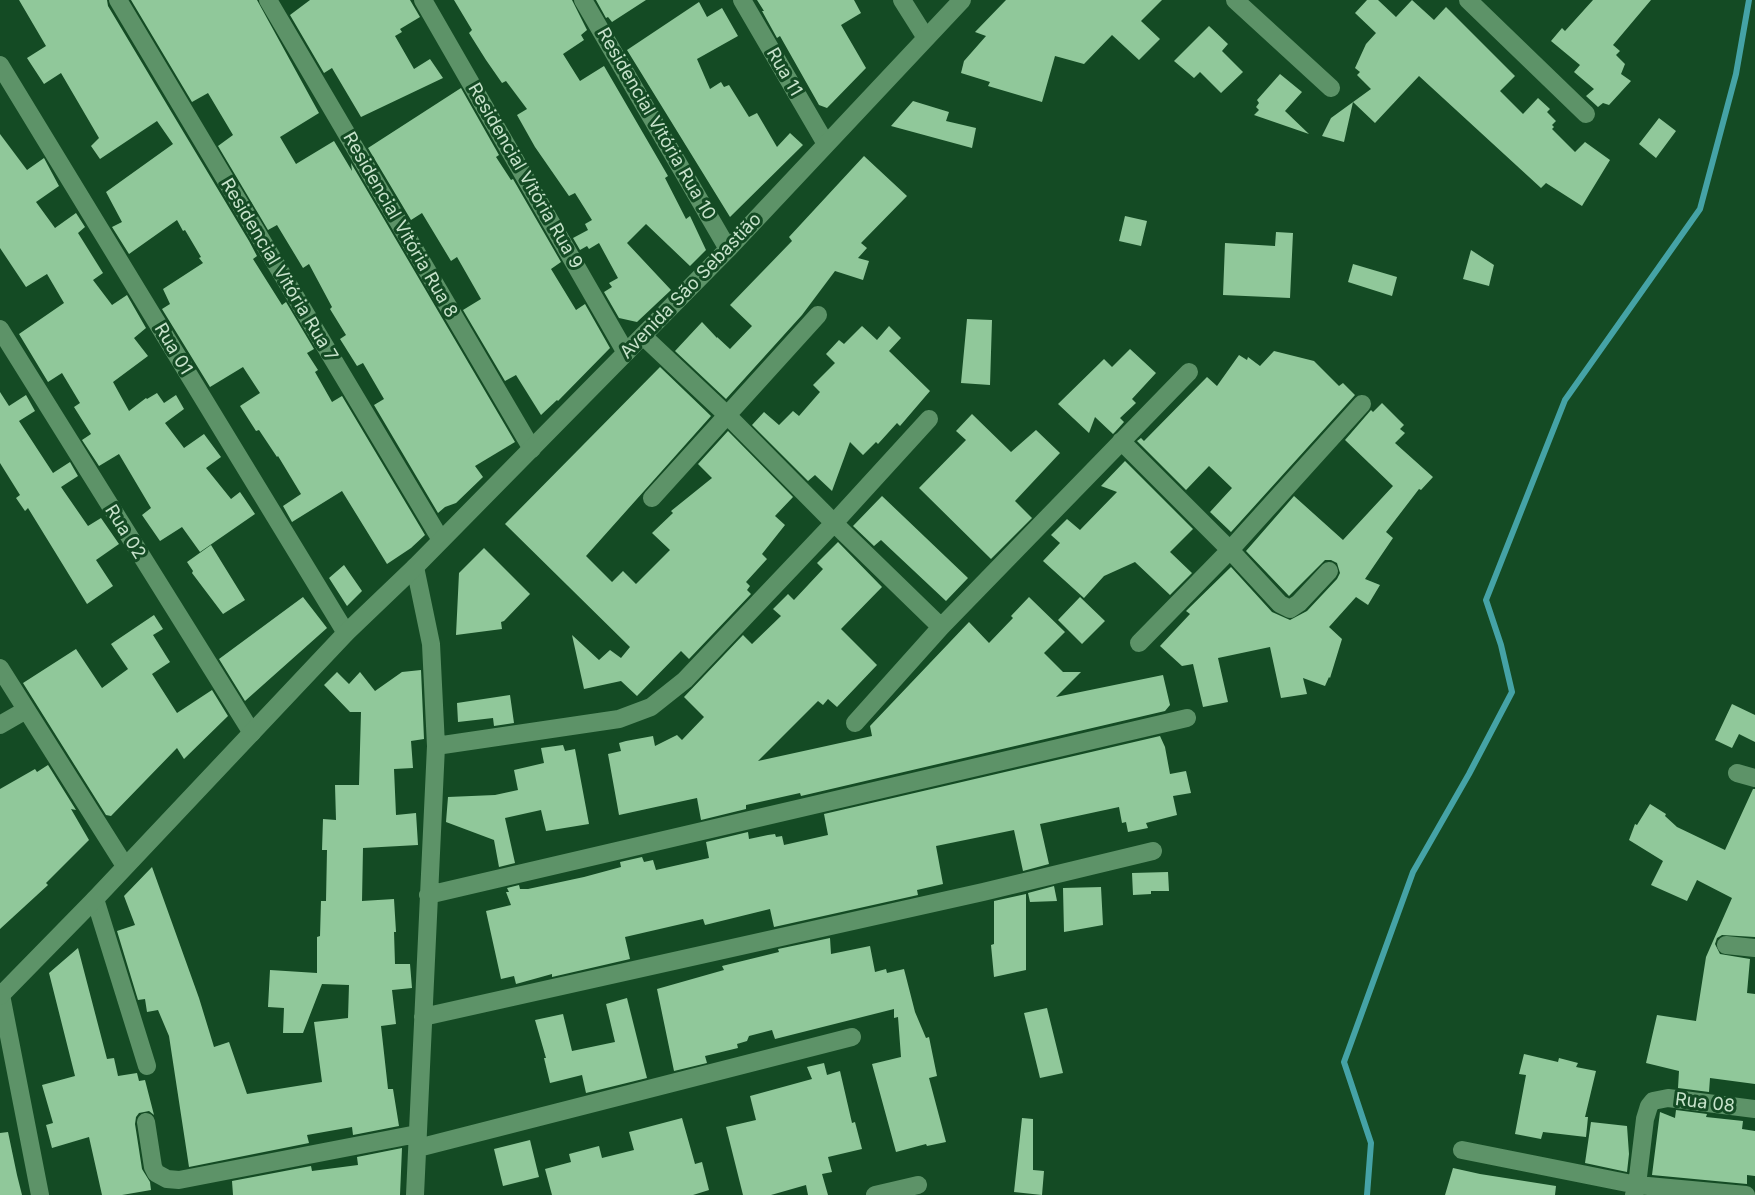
<!DOCTYPE html>
<meta charset="utf-8">
<style>
body{margin:0}
canvas{display:block;background:#144b24}
</style>
<canvas width="1755" height="1195"></canvas>
<script>
const ctx = document.querySelector('canvas').getContext('2d');
ctx.lineJoin = 'round';
const toPath = rows => new Path2D(rows.map(r => 'M' + r).join(''));
function stroke(path, color, width, dash) { ctx.strokeStyle = color; ctx.lineWidth = width; ctx.lineCap = dash ? 'butt' : 'round'; ctx.setLineDash(dash || []); ctx.stroke(path); }
function fill(path, color) { ctx.fillStyle = color; ctx.fill(path, 'evenodd'); }
function label(font, color, halo, rows, align = 'center') {
  ctx.font = font + ' Inter,sans-serif'; ctx.lineWidth = 6; ctx.setLineDash([]); ctx.textBaseline = 'middle'; ctx.strokeStyle = halo; ctx.fillStyle = color; for (const [text, x, y, turn = 0] of rows) {
    ctx.save(); ctx.translate(x, y); ctx.rotate((+turn || 0) * Math.PI / 180); ctx.textAlign = isNaN(turn) ? turn : align; if (halo) ctx.strokeText(text, 0, 0); ctx.fillText(text, 0, 0); ctx.restore();
  }
}
const stream = toPath([
 [1367,1195,1371,1143,1344,1062,1413,872,1469,774,1512,692,1501,645,1486,600,1565,400,1700,209,1736,74,1749,0]
]);
const building = toPath([
 [19,0,107,0,108,6,172,113,249,241,257,256,253,259,282,305,286,302,314,349,307,353,318,370,315,372,332,402,342,396,425,535,411,548,387,564,342,491,292,522,283,506,301,494,278,456,277,457,259,430,256,431,240,406,260,393,243,367,210,387,162,309,170,304,163,289,203,263,199,258,201,257,185,230,183,231,177,220,129,254,112,227,122,222,106,192,173,144,157,121,100,159,91,146,99,138,61,73,44,84,27,58,46,46],
 [131,0,257,0,319,113,280,137,296,164,334,141,352,171,351,163,515,442,475,466,483,477,456,503,445,507,438,513,374,405,384,399,363,363,357,366,340,339,346,335,330,309,332,307,309,264,303,268,277,225,268,230,218,146,233,135,208,93,192,102],
 [310,0,410,0,420,17,400,29,402,32,395,36,414,69,430,59,443,78,361,117,332,68,324,73,290,15],
 [454,0,572,0,587,30,581,35,584,40,563,54,580,81,604,66,668,176,665,178,686,219,690,216,706,250,690,266,646,224,627,243,671,290,637,322,619,318,604,292,612,287,609,283,618,278,599,243,589,249,587,246,580,250,573,238,588,230,585,224,592,220,575,193,569,196,535,147,517,115,527,109,506,81,502,83,486,60,469,33,472,30],
 [596,0,646,0,612,22,608,17,606,18],
 [757,0,854,0,861,13,841,25,866,68,827,108,819,105,780,36,777,38,762,11,764,11],
 [1006,0,1162,0,1141,21,1160,39,1139,60,1112,35,1084,64,1055,56,1042,102,988,86,990,82,961,73,964,61,986,36,975,32],
 [1367,0,1378,0,1396,17,1412,0,1434,20,1446,7,1515,76,1500,91,1523,114,1538,98,1550,109,1547,112,1556,121,1552,125,1554,127,1552,129,1575,152,1585,142,1610,160,1582,206,1546,183,1541,188,1419,76,1375,123,1353,102,1344,142,1322,136,1331,118,1371,89,1357,75,1360,72,1355,68,1366,44,1376,33,1355,13],
 [1593,0,1651,0,1613,45,1620,51,1616,55,1625,64,1621,74,1631,81,1609,105,1603,103,1598,107,1586,96,1594,89,1574,72,1580,65,1551,41,1562,28,1565,31],
 [699,2,707,17,722,8,738,36,697,59,710,89,721,82,724,87,729,85,749,117,757,113,777,147,790,133,803,145,730,217,627,50],
 [1209,26,1228,44,1222,51,1243,72,1221,93,1200,72,1194,78,1174,61],
 [1280,74,1302,92,1285,111,1309,134,1254,115,1259,110,1256,107,1259,103,1257,100],
 [461,88,499,155,496,157,511,180,513,179,561,262,551,269,576,310,585,304,610,348,558,401,557,400,541,415,516,375,505,381,463,310,481,299,457,257,451,261,422,213,411,220,368,148],
 [913,101,949,112,946,121,976,128,972,148,891,126],
 [1659,118,1676,131,1656,158,1639,144],
 [0,134,27,170,44,158,59,186,36,202,55,228,76,213,85,227,78,233,103,273,93,280,112,305,127,295,146,328,134,338,148,356,113,382,129,411,146,398,147,399,157,393,164,403,176,395,184,409,165,423,184,448,204,434,221,457,206,468,231,499,240,492,255,514,200,552,182,527,160,541,142,515,151,508,119,454,99,466,82,440,91,434,74,407,80,403,62,373,48,382,19,334,64,303,47,274,26,287,0,248],
 [864,156,907,196,861,243,867,248,858,258,869,261,863,280,835,271,802,315,726,399,675,351,702,322,717,338,717,337,730,349,752,326,730,305,792,241,789,237],
 [1125,216,1147,221,1141,246,1119,241],
 [1276,232,1293,233,1290,298,1223,295,1225,243,1275,246],
 [1471,250,1494,265,1489,286,1463,279],
 [1353,264,1397,277,1392,296,1348,282],
 [967,319,992,320,990,385,961,383],
 [862,326,877,340,889,326,901,338,889,351,930,391,900,426,897,423,878,444,876,442,863,455,850,442,832,491,815,475,808,481,752,425,764,412,779,425,793,411,799,416,820,392,813,385,835,363,826,354,839,340,844,344],
 [1130,349,1156,373,1132,399,1136,403,1120,418,1124,422,1115,432,1113,434,1095,417,1089,433,1058,404,1104,359,1112,367],
 [1274,351,1314,361,1339,386,1343,383,1355,395,1231,532,1210,512,1232,488,1209,466,1186,490,1137,441,1141,438,1144,441,1207,377,1217,386,1239,355,1247,360,1248,357,1260,366],
 [660,367,711,416,586,556,612,582,623,571,636,584,670,550,652,533,673,513,671,511,712,478,698,464,728,431,793,497,775,516,785,525,762,554,767,559,746,582,750,586,747,590,751,594,689,659,681,651,637,696,621,681,584,689,572,635,599,660,610,650,621,658,630,647,505,524],
 [0,392,9,406,26,395,35,411,19,421,53,473,70,462,78,476,61,487,88,526,101,518,119,544,96,560,113,586,87,604,28,508,25,511,16,498,20,495,0,463],
 [1382,403,1404,425,1400,429,1405,433,1395,443,1433,477,1421,490,1419,489,1386,532,1393,538,1365,579,1380,585,1368,605,1356,597,1329,627,1342,639,1330,678,1329,677,1325,686,1303,678,1307,694,1281,698,1270,647,1218,658,1228,702,1203,707,1193,664,1182,666,1160,646,1190,614,1186,611,1231,567,1272,612,1290,620,1307,611,1337,579,1340,573,1337,563,1331,560,1325,560,1289,596,1246,551,1294,496,1343,540,1393,486,1345,440,1371,410,1373,412],
 [972,414,1011,452,1036,430,1060,453,1015,501,1032,518,991,559,919,488,966,440,956,431],
 [1125,461,1193,529,1170,552,1192,573,1170,595,1135,562,1104,576,1084,598,1043,561,1060,543,1051,535,1067,519,1080,530,1117,492,1101,486],
 [882,496,968,578,946,601,881,540,874,546,853,526],
 [838,542,882,587,841,629,877,665,837,707,828,699,823,705,818,701,758,761,872,736,870,726,969,622,989,643,1013,618,1011,616,1029,597,1065,632,1044,653,1063,672,1081,672,1056,697,1163,675,1170,705,1165,711,801,796,800,793,746,805,746,809,701,820,697,798,619,815,608,754,621,751,619,743,626,741,653,736,655,746,677,735,682,740,704,717,684,697,743,635,752,644,781,616,773,609,788,594,794,600,823,569,817,563],
 [211,545,245,600,223,614,192,573,193,571,187,562],
 [484,548,530,594,504,621,501,622,502,629,456,635,459,573],
 [344,565,362,591,347,606,329,578],
 [303,597,327,628,245,701,219,659],
 [1080,597,1105,621,1082,644,1058,620],
 [154,615,163,629,153,635,170,662,152,674,177,713,212,690,228,716,184,759,177,748,111,816,106,815,23,683,76,649,102,688,128,669,111,644],
 [421,670,424,739,411,741,413,768,394,769,396,815,416,813,418,845,363,848,362,901,394,899,396,932,394,932,395,964,410,964,412,988,392,990,396,1024,381,1026,388,1089,393,1089,399,1126,353,1135,352,1127,307,1135,309,1143,189,1167,169,1036,158,1010,147,1012,145,999,138,1000,117,931,135,925,124,896,152,867,199,998,214,1047,229,1042,247,1094,322,1082,314,1022,348,1018,349,985,322,984,303,1033,283,1033,284,1008,268,1007,270,970,317,973,317,937,320,936,321,901,326,901,327,850,322,850,323,819,336,820,335,785,359,785,361,712,350,712,324,685,337,672,349,684,360,672,375,691,402,672],
 [510,695,514,723,494,726,493,718,458,722,457,703],
 [1732,704,1755,715,1755,742,1739,734,1732,748,1715,740],
 [1160,736,1165,747,1170,774,1186,771,1191,793,1173,796,1177,815,1146,823,1148,828,1128,832,1126,822,1122,823,1119,807,1040,824,1049,864,1023,871,1014,830,936,846,943,884,917,890,918,895,774,927,770,909,705,925,703,919,625,937,630,959,552,977,552,974,516,984,514,976,501,979,486,911,511,905,506,892,509,892,507,888,519,885,520,889,528,889,584,877,621,867,620,862,642,857,644,862,653,860,656,870,709,858,706,842,748,832,749,839,768,835,775,834,776,837,782,836,784,845,828,835,824,814],
 [563,745,565,751,575,749,589,824,546,831,541,810,505,818,515,863,499,867,494,840,446,822,448,797,495,795,518,790,514,770,544,763,541,748],
 [48,765,76,810,71,809,89,840,46,883,48,885,0,929,0,789,35,769,37,772],
 [1753,789,1755,789,1755,937,1722,935,1717,938,1715,944,1720,954,1750,959,1747,993,1755,994,1755,1084,1710,1078,1709,1092,1678,1088,1679,1071,1646,1063,1657,1015,1696,1021,1706,957,1732,898,1697,880,1687,901,1651,885,1663,861,1629,840,1635,824,1637,825,1650,804,1666,814,1665,816,1677,827,1725,850],
 [1168,872,1169,891,1151,891,1151,894,1133,895,1132,873],
 [1054,886,1057,901,1030,902,1028,893],
 [1101,887,1103,925,1064,932,1063,888],
 [1026,894,1026,970,994,977,991,945,994,944,994,901],
 [830,938,831,954,870,946,875,972,886,969,887,973,904,969,915,1012,926,1038,929,1037,937,1076,929,1078,946,1142,927,1146,926,1144,896,1152,872,1064,901,1057,898,1017,894,1018,894,1009,775,1039,772,1030,749,1036,747,1041,737,1044,738,1048,705,1056,707,1063,674,1071,657,989,724,970,722,966,779,952,778,949],
 [78,948,107,1059,114,1058,118,1076,137,1073,139,1081,145,1080,154,1115,149,1111,139,1113,136,1117,135,1124,142,1169,150,1182,151,1190,122,1195,102,1195,89,1137,52,1148,46,1125,53,1123,42,1085,75,1076,49,973],
 [627,998,647,1078,586,1093,582,1075,550,1083,544,1058,546,1058,535,1020,563,1014,572,1051,615,1042,606,1004],
 [1047,1008,1063,1073,1040,1078,1024,1013],
 [1524,1054,1558,1062,1559,1058,1578,1063,1576,1067,1596,1071,1585,1117,1588,1117,1586,1137,1543,1132,1541,1139,1515,1134,1526,1075,1519,1074],
 [824,1063,827,1075,840,1071,852,1123,855,1122,862,1149,828,1157,832,1172,822,1174,828,1195,808,1195,806,1185,771,1195,743,1195,726,1127,756,1120,750,1096,812,1079,807,1067],
 [1676,1110,1707,1114,1706,1117,1743,1121,1742,1129,1755,1131,1755,1176,1747,1175,1747,1184,1652,1175,1660,1112,1675,1118],
 [682,1118,695,1164,702,1162,709,1190,693,1195,552,1195,545,1169,571,1162,569,1154,599,1146,602,1158,634,1150,629,1132],
 [1022,1118,1033,1119,1033,1170,1044,1171,1042,1195,1014,1192],
 [1591,1122,1627,1126,1629,1154,1627,1172,1585,1163],
 [8,1132,17,1175,22,1195,0,1195,0,1133],
 [530,1140,539,1177,503,1186,494,1149],
 [402,1148,400,1195,233,1195,232,1181,311,1166,312,1171,358,1165,357,1157],
 [1453,1168,1480,1174,1556,1186,1555,1195,1445,1195]
]);
const street = toPath([
 [118,0,441,540],
 [268,0,532,449],
 [423,0,626,353],
 [583,0,728,249],
 [742,0,826,144],
 [902,0,926,38],
 [1235,0,1331,88],
 [1468,0,1586,114],
 [0,65,346,633],
 [0,329,252,733],
 [643,336,728,416,834,523,941,627],
 [1121,441,1230,550,1280,604,1290,609,1299,603,1329,571],
 [652,498,818,315],
 [1139,643,1230,550,1362,404],
 [0,668,125,866],
 [855,723,941,627,1189,372],
 [0,725,26,710],
 [436,746,619,719,651,707,685,680,834,523,929,419],
 [1737,773,1755,778],
 [428,895,1187,718],
 [95,899,147,1066],
 [1726,945,1755,948],
 [1,995,40,1195],
 [423,1017,983,892,1153,851],
 [146,1122,153,1167,156,1173,167,1179,179,1180,417,1134],
 [418,1148,852,1037],
 [1462,1150,1637,1185,1746,1195],
 [415,1195,436,746,431,644,415,567],
 [875,1195,918,1185],
 [1634,1195,1637,1185,1645,1119,1649,1106,1653,1101,1668,1098,1755,1109]
]);
const secondary = toPath([
 [0,996,95,899,346,633,415,567,728,249,962,0]
]);
const streetNames = [
 ["Rua 11",784,72,60],
 ["Residencial Vitória Rua 10",656,124,60],
 ["Residencial Vitória Rua 9",525,176,60],
 ["Residencial Vitória Rua 8",400,225,60],
 ["Residencial Vitória Rua 7",279,270,59],
 ["Avenida São Sebastião",691,286,-46],
 ["Rua 01",173,349,59],
 ["Rua 02",125,532,58],
 ["Rua 08",1705,1103,7]
];
stroke(stream, '#45a3a6', 6);
fill(building, '#90c89a');
stroke(street, '#5d9368', 18);
stroke(secondary, '#5d9368', 18);
label('18px', '#c7e3cb', '#144b24', streetNames);
</script>
